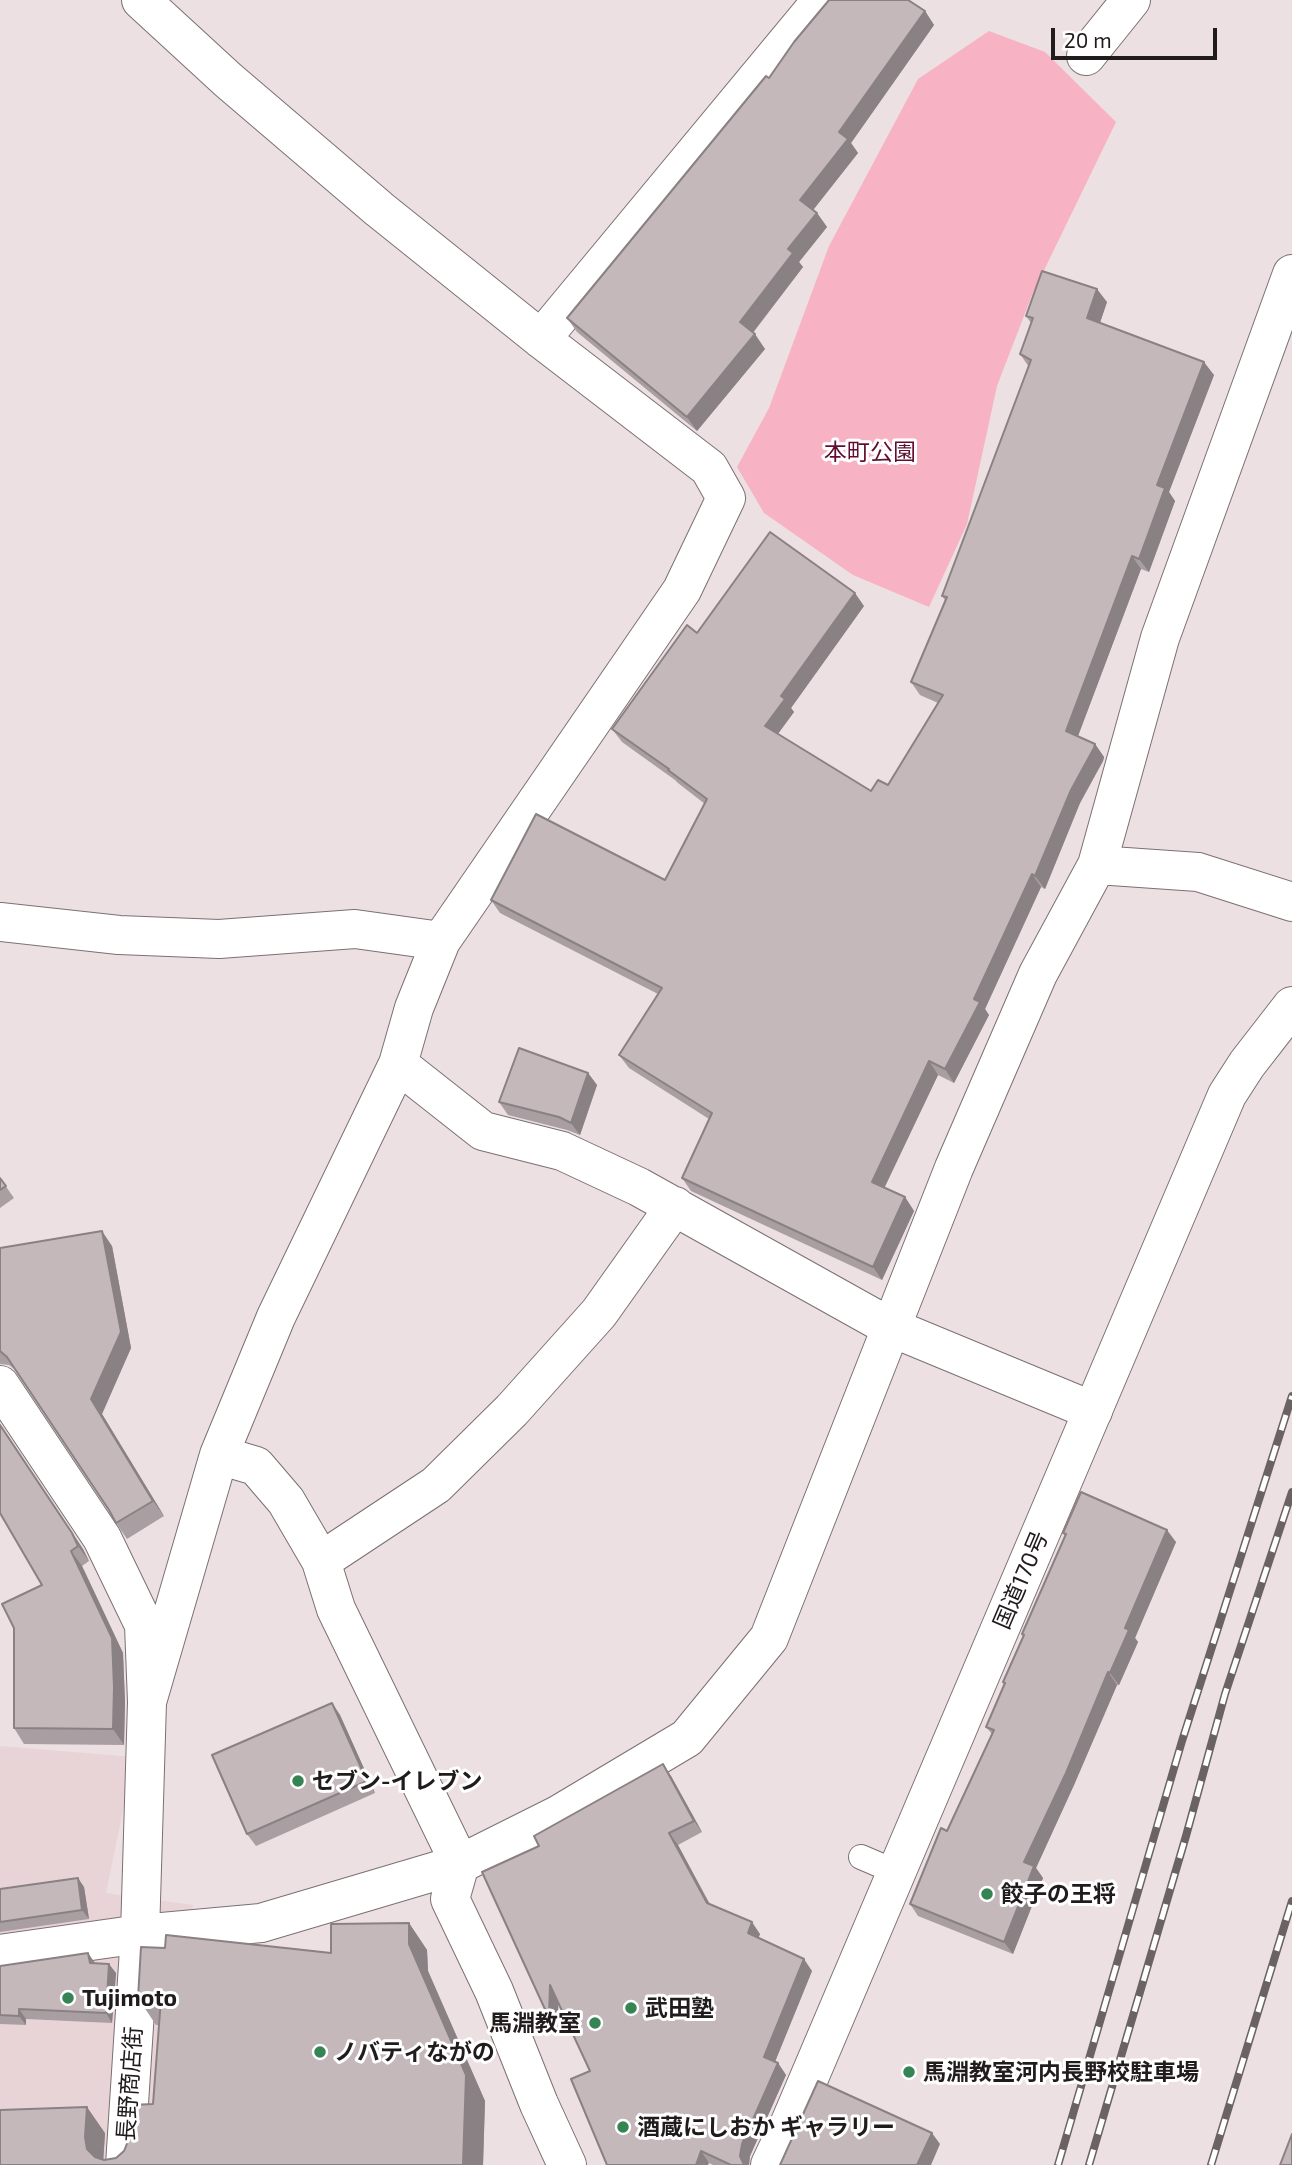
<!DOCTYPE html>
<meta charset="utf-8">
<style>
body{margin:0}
#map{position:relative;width:1292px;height:2165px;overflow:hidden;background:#ede0e2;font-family:"Exo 2",sans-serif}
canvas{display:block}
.scale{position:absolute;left:1051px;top:28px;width:166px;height:32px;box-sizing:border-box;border:4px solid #201b1c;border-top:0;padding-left:9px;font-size:21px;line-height:24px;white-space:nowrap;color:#201b1c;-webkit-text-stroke:5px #fff;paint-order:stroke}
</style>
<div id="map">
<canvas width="1292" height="2165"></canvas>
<div class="scale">20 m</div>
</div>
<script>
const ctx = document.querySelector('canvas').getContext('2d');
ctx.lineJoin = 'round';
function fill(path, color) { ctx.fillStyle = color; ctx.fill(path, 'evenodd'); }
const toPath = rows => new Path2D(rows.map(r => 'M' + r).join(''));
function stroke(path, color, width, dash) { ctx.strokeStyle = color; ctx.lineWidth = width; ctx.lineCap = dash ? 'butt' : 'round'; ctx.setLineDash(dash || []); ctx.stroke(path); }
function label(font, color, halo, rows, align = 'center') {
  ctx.font = font + ' "Exo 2","Noto Sans JP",sans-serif'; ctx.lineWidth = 6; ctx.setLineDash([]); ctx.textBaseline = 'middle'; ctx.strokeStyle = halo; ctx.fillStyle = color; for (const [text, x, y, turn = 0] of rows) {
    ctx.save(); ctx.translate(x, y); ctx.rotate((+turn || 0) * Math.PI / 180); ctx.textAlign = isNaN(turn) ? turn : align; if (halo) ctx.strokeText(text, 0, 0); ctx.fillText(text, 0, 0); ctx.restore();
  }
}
const built = toPath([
 [0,1746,134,1757,106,1893,193,1905,184,1962,168,2165,0,2165]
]);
const green = toPath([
 [989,31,1045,52,1116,122,1032,295,997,386,967,524,929,607,853,575,764,513,737,467,769,408,829,246,918,79]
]);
const lane = toPath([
 [861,1857,896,1872]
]);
const street = toPath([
 [141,0,228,80,379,209,541,339,709,468,726,498,682,590,441,941,414,1008,398,1064,276,1317,219,1455,147,1702],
 [1086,56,1131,0],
 [541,339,822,0],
 [1097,865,1198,872,1292,902],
 [0,922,119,935,219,939,355,929,441,941],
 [398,1064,483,1131,562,1151,639,1187,890,1327,1093,1411],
 [0,1385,102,1538,144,1625,147,1702,140,1934,125,2165],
 [219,1455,256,1466,286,1501,321,1561,336,1609,460,1864,450,1899,494,1991,539,2104,567,2165],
 [321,1561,436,1485,512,1410,599,1313,675,1206],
 [0,1954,140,1934,261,1923,460,1864,558,1815,687,1738,769,1638,954,1168,1038,974,1097,865,1160,638,1292,274]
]);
const highway = toPath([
 [770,2165,789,2125,1227,1095,1247,1064,1292,1006]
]);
const rail = toPath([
 [1058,2165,1182,1741,1292,1396],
 [1089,2165,1186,1836,1225,1694,1292,1492],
 [1211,2165,1292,1901]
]);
const wall = toPath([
 [925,11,934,25,851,143,858,153,813,210,817,213,827,227,799,262,803,267,753,333,765,349,697,431,577,332,567,318,769,78],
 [1107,302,1100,323,1214,375,1169,492,1175,501,1149,572,1141,569,1078,736,1095,744,1104,757,1103,761,1080,803,1045,889,1041,887,985,1009,989,1015,954,1083,938,1075,884,1188,905,1197,914,1211,882,1280,691,1191,682,1178,709,1119,629,1068,619,1055,658,994,500,913,491,900,665,880,705,804,678,783,675,780,622,742,612,729,697,633,864,606,791,708,794,712,778,734,871,791,888,785,938,703,920,695,911,682,945,600,942,596,1029,367,1020,354,1031,323,1026,316],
 [588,1073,597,1085,580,1135,567,1130,508,1115,499,1102],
 [0,1178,14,1198,0,1208],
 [112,1246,131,1348,102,1414,164,1516,127,1539,116,1523,109,1510,17,1371,9,1365,0,1364,0,1248],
 [0,1424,83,1549,89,1561,82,1566,123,1653,125,1702,124,1745,24,1744,14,1728,42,1585],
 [1063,1533,1176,1542,1135,1638,1138,1642,1119,1685,1117,1685,1074,1785,1036,1868,1043,1878,1013,1954,918,1916,910,1904,947,1831,992,1734,986,1727,1004,1684,1003,1682,1023,1636,1022,1634,1065,1536],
 [332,1703,340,1715,375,1793,256,1846,247,1834],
 [671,1776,702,1832,678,1845,710,1904,760,1934,758,1938,812,1971,775,2062,778,2063,786,2075,750,2156,749,2165,713,2165,709,2163,590,2071,558,2002,557,2029,539,1846],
 [84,1887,89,1919,0,1932,0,1889],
 [409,1923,427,1950,428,1971,485,2101,483,2165,0,2165,105,2133,103,2160,116,2158,124,2151,153,2104,159,2025,156,2025,138,1998,331,1953],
 [95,1963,116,1973,112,2023,26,2019,26,2025,0,2024,0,1966]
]);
const shadedWall = toPath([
 [925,11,934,25,851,143,858,153,810,214,800,200,839,132],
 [817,213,827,227,799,262,803,267,750,336,740,322,788,249],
 [1097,289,1107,302,1097,331,1087,318],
 [755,334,765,349,697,431,687,417],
 [1204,362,1214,375,1169,492,1175,501,1149,572,1139,559,1157,485],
 [1132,556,1141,569,1075,744,1066,731],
 [855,593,864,606,791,708,794,712,774,739,765,726,781,696],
 [1095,744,1104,757,1103,761,1080,803,1045,889,1035,876,1071,790],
 [1032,874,1041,887,985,1009,989,1015,954,1083,945,1069,974,999],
 [929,1061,938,1075,881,1195,872,1182],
 [588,1073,597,1085,580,1135,571,1123],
 [905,1197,914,1211,882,1280,873,1267],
 [102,1231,112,1246,131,1348,102,1414,164,1516,153,1501,91,1399],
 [0,1424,83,1549,89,1561,78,1546],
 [1167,1530,1176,1542,1135,1638,1138,1642,1119,1685,1110,1673,1125,1628],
 [71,1551,82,1566,123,1653,125,1702,124,1745,113,1729],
 [1108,1672,1117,1685,1074,1785,1036,1868,1043,1878,1013,1954,1004,1942,1024,1862],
 [332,1703,340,1715,375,1793,367,1781],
 [663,1764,671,1776,702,1832,694,1821],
 [669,1833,678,1845,715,1915,707,1903],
 [78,1878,84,1887,89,1919,82,1910],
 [752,1922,760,1934,756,1945,748,1933],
 [409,1923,427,1950,428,1971,485,2101,483,2165,463,2165,409,1944],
 [88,1953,95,1963,96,1972,90,1963],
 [804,1959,812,1971,772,2069,764,2057],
 [109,1964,116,1973,112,2023,106,2013],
 [550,1985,559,1996,557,2029,549,2018],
 [19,2009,26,2019,26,2025,19,2016],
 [778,2063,786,2075,750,2156,749,2165,744,2165,740,2156,742,2144],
 [87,2107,105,2133,103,2165,87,2149,85,2137],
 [932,2133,940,2144,931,2165,917,2165],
 [701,2151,709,2163,708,2165,696,2165]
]);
const building = toPath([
 [829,0,908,0,925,11,839,132,848,139,800,200,817,213,788,249,793,253,740,322,755,334,687,417,567,318,766,76,769,78,794,42,829,0],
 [1042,271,1097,289,1087,318,1204,362,1157,485,1165,488,1139,559,1132,556,1066,731,1095,744,1094,748,1071,790,1035,876,1032,874,974,999,980,1002,945,1069,929,1061,872,1182,905,1197,873,1267,682,1178,712,1113,619,1055,662,988,491,900,536,814,665,880,707,799,668,770,669,769,612,729,687,625,697,633,770,532,855,593,781,696,785,699,765,726,871,791,878,780,888,785,943,695,911,682,947,597,942,596,1031,360,1020,354,1033,318,1026,316,1042,271],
 [519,1048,588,1073,571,1123,559,1117,499,1102,519,1048],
 [0,1178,6,1186,0,1190,0,1178],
 [102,1231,121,1332,91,1399,153,1501,116,1523,109,1510,7,1357,0,1351,0,1248,102,1231],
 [0,1425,72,1533,78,1546,71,1551,112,1638,114,1687,113,1729,14,1728,14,1628,2,1604,42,1585,0,1513,0,1425],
 [1081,1492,1167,1530,1125,1628,1129,1630,1110,1673,1108,1672,1066,1773,1024,1862,1034,1866,1004,1942,910,1904,941,1828,947,1831,994,1730,986,1727,1005,1683,1003,1682,1024,1635,1022,1634,1066,1534,1063,1533,1081,1492],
 [332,1703,367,1781,247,1834,212,1755,332,1703],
 [663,1764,694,1821,669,1833,707,1903,752,1922,748,1933,804,1959,764,2057,778,2063,742,2144,740,2156,744,2165,731,2165,701,2151,696,2165,607,2165,571,2079,590,2071,550,1985,549,2018,482,1872,539,1846,534,1836,663,1764],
 [78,1878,82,1910,0,1922,0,1889,78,1878],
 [409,1923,409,1944,466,2075,463,2165,0,2165,0,2110,87,2107,85,2137,87,2149,95,2157,104,2160,116,2158,124,2151,128,2141,131,2105,153,2104,161,1999,138,1998,141,1947,165,1948,166,1935,331,1953,331,1924,409,1923],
 [88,1953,90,1963,109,1964,106,2013,19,2009,19,2016,0,2015,0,1966,88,1953],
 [818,2081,932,2133,917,2165,780,2165,818,2081],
 [1292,2134,1292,2165,1280,2165,1292,2134]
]);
const markers = [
 [298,1781,7,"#368353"],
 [987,1894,7,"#368353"],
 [68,1998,7,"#368353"],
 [631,2008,7,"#368353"],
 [595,2023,7,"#368353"],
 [320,2052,7,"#368353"],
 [909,2072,7,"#368353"],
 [623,2127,7,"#368353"]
];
const parkNames = [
 ["本町公園",870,452]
];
const streetNames = [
 ["国道170号",1021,1580,-67],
 ["長野商店街",130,2084,-86]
];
const poiNames = [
 ["セブン-イレブン",312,1781],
 ["餃子の王将",1001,1894],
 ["Tujimoto",82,1998],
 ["武田塾",645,2008],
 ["馬淵教室",581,2023,"right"],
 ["ノバティながの",334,2052],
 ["馬淵教室河内長野校駐車場",923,2072],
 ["酒蔵にしおか ギャラリー",637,2127]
];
fill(built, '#e8d3d7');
fill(green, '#f7b3c3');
stroke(lane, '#7b7072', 26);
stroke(street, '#7b7072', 40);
stroke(highway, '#7b7072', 40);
stroke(lane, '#fff', 24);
stroke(street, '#fff', 38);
stroke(highway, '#fff', 38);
stroke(rail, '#6a6263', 8);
stroke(rail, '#fff', 5, [16]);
fill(wall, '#a99ea1');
fill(shadedWall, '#898183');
fill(building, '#c4b8bb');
stroke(building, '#898183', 2);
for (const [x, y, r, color] of markers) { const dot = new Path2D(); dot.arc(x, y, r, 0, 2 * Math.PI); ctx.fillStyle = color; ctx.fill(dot); stroke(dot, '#fff', 2.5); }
label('23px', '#620d2f', '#fff', parkNames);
label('23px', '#201b1c', '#fff', streetNames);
label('bold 23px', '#201b1c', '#fff', poiNames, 'left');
</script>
